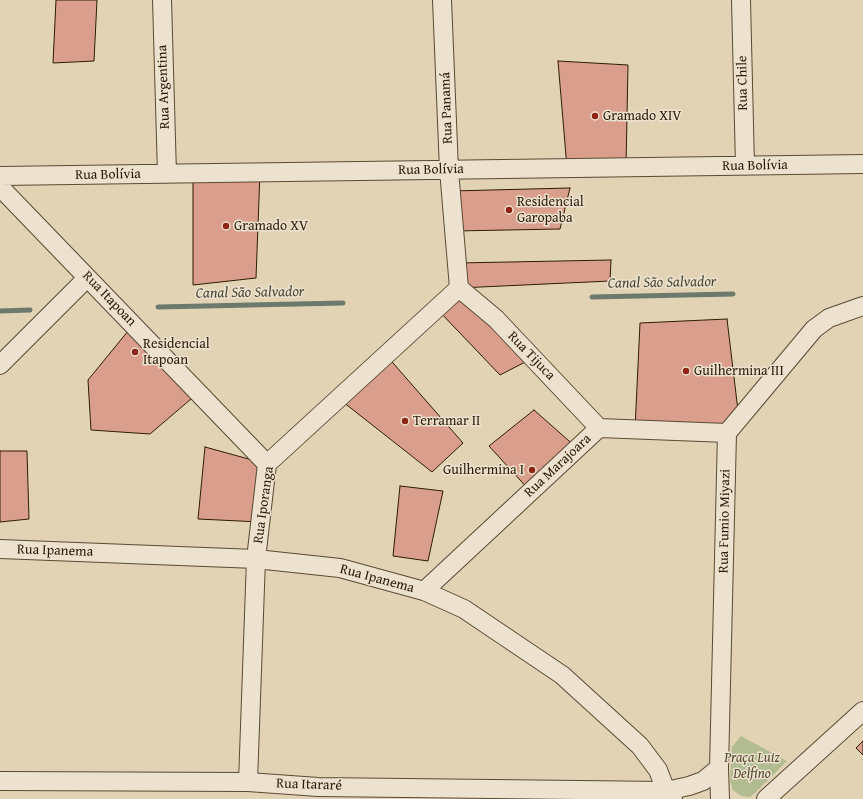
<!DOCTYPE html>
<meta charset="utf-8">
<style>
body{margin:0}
canvas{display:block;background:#e3d3b5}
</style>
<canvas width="863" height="799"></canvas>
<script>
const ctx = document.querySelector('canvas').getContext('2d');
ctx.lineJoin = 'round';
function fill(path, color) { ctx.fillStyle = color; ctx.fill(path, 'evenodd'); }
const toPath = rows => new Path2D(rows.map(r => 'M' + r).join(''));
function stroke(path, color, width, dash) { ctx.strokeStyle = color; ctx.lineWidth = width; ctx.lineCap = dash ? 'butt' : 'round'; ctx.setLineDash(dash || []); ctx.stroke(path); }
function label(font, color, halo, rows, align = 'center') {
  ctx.font = font + ' "Gentium Book Plus",serif'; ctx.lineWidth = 3; ctx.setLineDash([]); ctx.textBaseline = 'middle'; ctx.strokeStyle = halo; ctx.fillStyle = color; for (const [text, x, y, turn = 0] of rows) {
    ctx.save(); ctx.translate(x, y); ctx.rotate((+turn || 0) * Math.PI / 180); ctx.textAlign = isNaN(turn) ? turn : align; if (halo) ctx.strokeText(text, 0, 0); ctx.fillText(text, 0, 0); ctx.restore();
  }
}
const green = toPath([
 [741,736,787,761,755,793,750,797,741,796,733,790,730,781,732,747]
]);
const stream = toPath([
 [592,297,733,294],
 [158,307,343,303],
 [0,311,30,310]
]);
const building = toPath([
 [56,0,97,0,94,61,53,63,56,0],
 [558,61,628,65,626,167,567,168,558,61],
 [260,173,256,278,193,285,193,174,260,173],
 [570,188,560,229,455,231,451,191,570,188],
 [611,260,610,281,459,288,458,263,611,260],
 [459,288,533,358,500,375,437,309,459,288],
 [727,319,739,419,727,433,635,429,640,323,727,319],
 [133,325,198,393,150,434,91,430,88,380,133,325],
 [386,355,463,443,432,472,338,398,386,355],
 [534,410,577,448,531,492,489,446,534,410],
 [205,447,267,464,260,522,198,519,205,447],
 [0,451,27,451,29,519,0,522,0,451],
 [400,486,443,491,428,561,393,556,400,486],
 [863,741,863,755,856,748,863,741]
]);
const street = toPath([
 [162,0,167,174],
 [442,0,449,170,459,288],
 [741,0,745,166],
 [0,176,863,164],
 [0,187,267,464],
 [459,288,496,319,599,428],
 [0,365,87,278],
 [0,549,256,559,340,568,424,591,464,609,562,675,640,746,658,770,666,791,673,799],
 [424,591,599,428,727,433],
 [0,781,248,782,318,787,666,791,689,786,703,781,719,768],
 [248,782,256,559,267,464,459,288],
 [720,799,719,768,727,433,814,329,829,318,863,306],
 [766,799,863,711]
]);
const markers = [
 [595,116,4,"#8f2418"],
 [509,210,4,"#8f2418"],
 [226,226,4,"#8f2418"],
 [135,352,4,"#8f2418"],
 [686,371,4,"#8f2418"],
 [405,421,4,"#8f2418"],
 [532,470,4,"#8f2418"]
];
const streetNames = [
 ["Rua Chile",743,83,-91],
 ["Rua Argentina",164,87,-92],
 ["Rua Panamá",447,108,-92],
 ["Rua Bolívia",755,166,-1],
 ["Rua Bolívia",431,170,-1],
 ["Rua Bolívia",108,175,-1],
 ["Rua Itapoan",109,299,46],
 ["Rua Tijuca",531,356,46],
 ["Rua Marajoara",558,466,-43],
 ["Rua Iporanga",264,505,-82],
 ["Rua Fumio Miyazi",725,521,-89],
 ["Rua Ipanema",55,551,2],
 ["Rua Ipanema",377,579,15],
 ["Rua Itararé",309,785,2]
];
const poiNames = [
 ["Gramado XIV",603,116],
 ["Residencial",517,202],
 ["Garopaba",517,218],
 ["Gramado XV",234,226],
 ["Residencial",143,344],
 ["Itapoan",143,360],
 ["Guilhermina III",694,371],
 ["Terramar II",413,421],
 ["Guilhermina I",524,470,"right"]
];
const parkNames = [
 ["Praça Luiz",752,758],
 ["Delfino",752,774]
];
const waterNames = [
 ["Canal São Salvador",662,283,-1],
 ["Canal São Salvador",250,293,-1]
];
fill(green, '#b1bd90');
stroke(stream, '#6b7a6b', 5);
fill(building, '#da9f8c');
stroke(building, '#2d1c06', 1);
stroke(street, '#5a4a32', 20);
stroke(street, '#ede2cf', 18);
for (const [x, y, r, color] of markers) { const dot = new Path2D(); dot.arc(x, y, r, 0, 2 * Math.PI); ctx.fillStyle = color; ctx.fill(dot); stroke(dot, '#ede2cf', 1.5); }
label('14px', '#2d1c06', '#ede2cf', streetNames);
label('14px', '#2d1c06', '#ede2cf', poiNames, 'left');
label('italic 14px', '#554c2f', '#ede2cf', parkNames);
label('italic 15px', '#4c4b38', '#ede2cf', waterNames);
</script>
